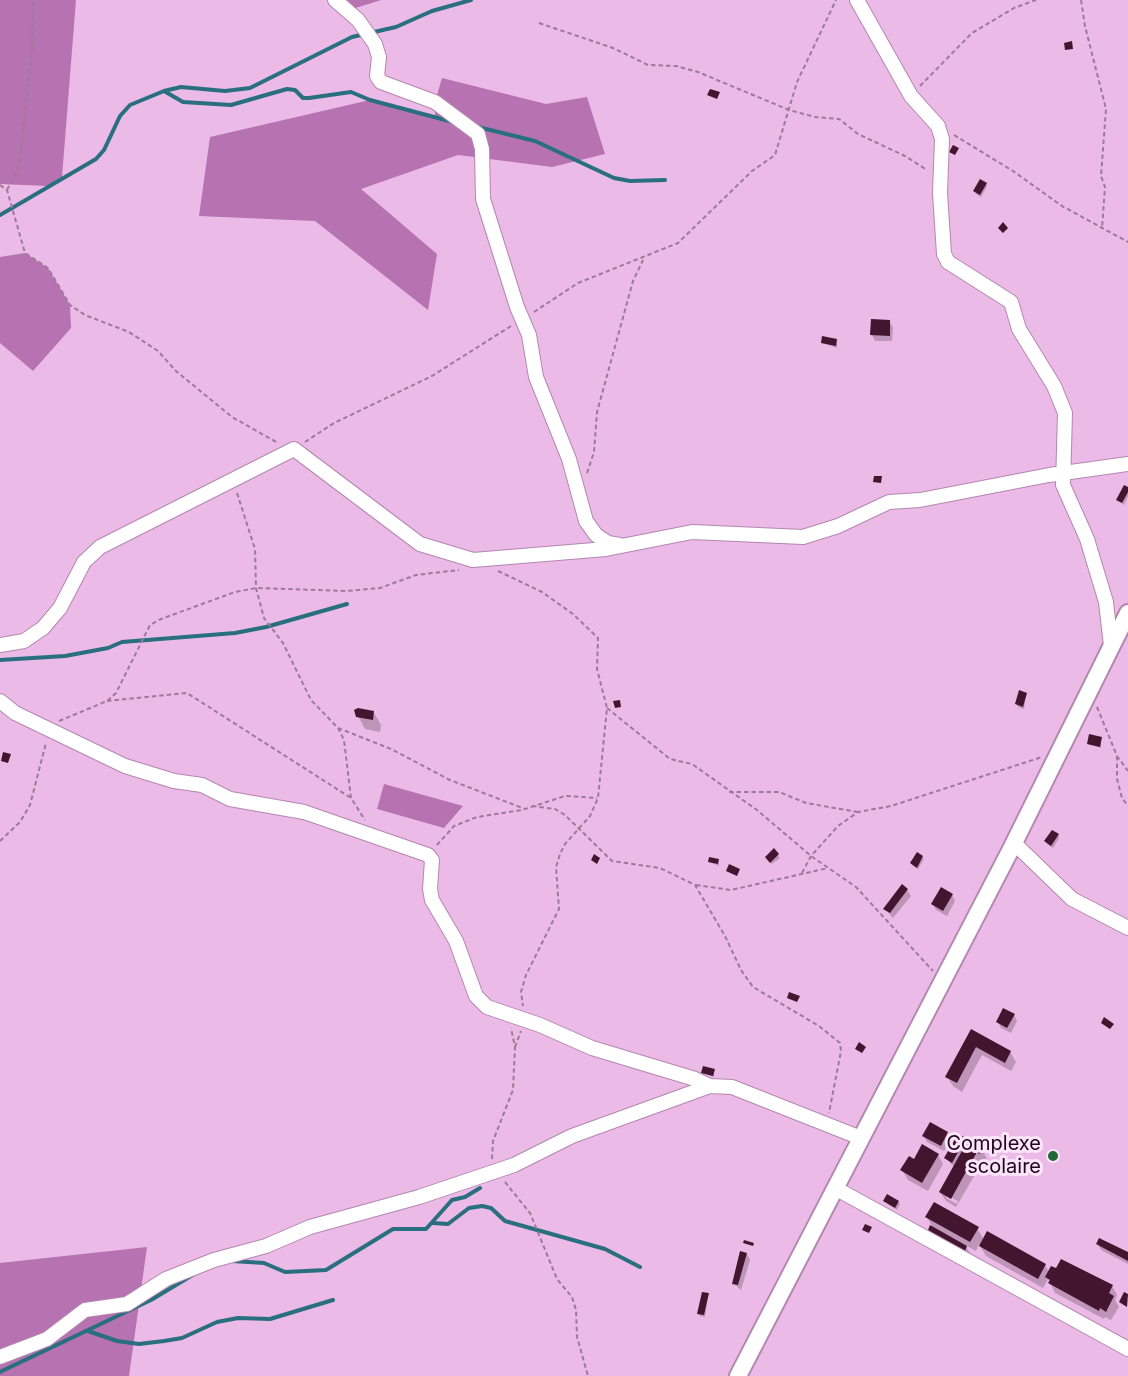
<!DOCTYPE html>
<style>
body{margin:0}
canvas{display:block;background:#ebbae6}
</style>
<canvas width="1128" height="1376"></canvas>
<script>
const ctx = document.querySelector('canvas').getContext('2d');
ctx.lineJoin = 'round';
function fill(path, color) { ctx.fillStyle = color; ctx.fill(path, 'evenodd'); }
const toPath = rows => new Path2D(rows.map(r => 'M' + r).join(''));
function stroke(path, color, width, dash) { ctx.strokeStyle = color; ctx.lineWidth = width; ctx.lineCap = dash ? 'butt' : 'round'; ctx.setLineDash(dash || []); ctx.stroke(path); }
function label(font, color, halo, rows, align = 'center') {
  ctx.font = font + ' Inter,sans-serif'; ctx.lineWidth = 6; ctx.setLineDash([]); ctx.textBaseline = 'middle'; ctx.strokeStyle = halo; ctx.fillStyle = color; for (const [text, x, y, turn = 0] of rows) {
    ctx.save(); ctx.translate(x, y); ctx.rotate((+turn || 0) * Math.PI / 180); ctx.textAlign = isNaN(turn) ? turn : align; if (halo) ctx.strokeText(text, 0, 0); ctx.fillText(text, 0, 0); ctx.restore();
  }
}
const forest = toPath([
 [0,0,76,0,62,177,48,186,0,184],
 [335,0,381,0,349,10],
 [442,78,546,104,587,97,605,154,552,167,458,155,361,189,437,254,428,310,315,221,199,216,210,137,370,100,435,118,435,102],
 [25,253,48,268,70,305,71,328,33,371,0,343,0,257],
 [384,784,463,806,444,828,377,809],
 [147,1247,129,1376,0,1376,0,1263]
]);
const shadow = toPath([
 [986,184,987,186,981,197,976,194,975,191],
 [889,321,893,327,892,341,875,341,872,335],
 [837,341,837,348,822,343],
 [1128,488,1128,496,1124,505,1117,500],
 [1026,694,1024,709,1018,707,1017,704],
 [374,713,381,725,380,732,365,729,358,716],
 [1101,738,1101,748,1088,744],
 [1058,835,1059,838,1053,848,1047,844,1046,841],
 [774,851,780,858,772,864,768,860],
 [922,857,924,859,918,869,913,866,911,863],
 [718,860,719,866,709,862],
 [907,890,911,896,893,918,885,909],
 [952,895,955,901,947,916,936,910,933,904],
 [1014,1015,1017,1021,1011,1033,1001,1028,998,1022],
 [972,1031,1010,1052,1016,1062,1011,1071,982,1055,962,1092,953,1086,947,1077],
 [714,1070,714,1077,703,1073],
 [947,1133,950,1139,944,1151,927,1142,924,1136],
 [965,1139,968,1143,982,1149,987,1159,985,1162,983,1161,956,1207,946,1201,940,1192,954,1167,946,1158],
 [946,1195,958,1201,957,1204,946,1198],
 [938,1155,943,1164,928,1191,908,1180,902,1170,915,1161],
 [884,1201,898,1202,900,1204,897,1210],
 [927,1217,977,1228,984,1240,1045,1265,1049,1272,1112,1286,1117,1295,1115,1300,1119,1307,1111,1320,1105,1317,1104,1319,1055,1293,1048,1279,1043,1288,986,1256,979,1244,976,1251,965,1245,970,1253,968,1256,933,1236,930,1230,932,1226],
 [1098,1244,1128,1254,1128,1264,1101,1250],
 [747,1254,750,1260,741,1290,733,1283],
 [708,1295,705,1317,700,1316,699,1314]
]);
const stream = toPath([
 [164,91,183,102,231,105,287,89,295,90,303,98,309,98,351,92,370,100,453,122],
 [478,127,535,141,614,178,630,181,665,180],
 [0,215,96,159,104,150,120,116,130,105,164,91,181,87,225,91,250,88,352,37,396,27,432,11,471,0],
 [0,660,65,656,108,648,122,642,235,633,266,627,347,604],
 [433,1223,448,1224,469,1208,482,1206,491,1208,505,1221,605,1249,640,1267],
 [232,1261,264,1263,285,1272,326,1270,393,1229,426,1229,452,1200,465,1197,480,1188],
 [88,1331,117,1341,139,1344,164,1341,182,1338,217,1322,238,1318,270,1319,333,1300],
 [0,1372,151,1300,196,1273]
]);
const building = toPath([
 [1072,41,1073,49,1065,50,1064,43],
 [710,89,720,92,717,99,707,95],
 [953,145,959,148,955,155,949,152],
 [980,179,987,183,980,195,973,191],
 [1003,222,1008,228,1003,233,998,228],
 [871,319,890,320,890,336,870,335],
 [822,336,837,339,836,346,821,343],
 [874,476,882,476,881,483,873,482],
 [1124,485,1128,487,1128,492,1122,503,1116,500],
 [1019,690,1027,693,1023,707,1015,704],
 [620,700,621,707,615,708,613,701],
 [358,708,374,711,373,720,356,717,354,710],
 [1089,734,1102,737,1100,747,1087,744],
 [3,752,11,754,8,763,1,761],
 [1052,830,1059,834,1051,846,1044,841],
 [774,848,779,854,770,863,765,857],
 [917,852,923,856,917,868,910,863],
 [594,854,600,858,597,864,591,860],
 [709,857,719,859,718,864,708,862],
 [729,864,740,869,737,876,726,871],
 [902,884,908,889,890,913,883,909],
 [941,887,953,894,943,911,931,904],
 [789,992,800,996,797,1002,787,998],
 [1003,1008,1015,1014,1007,1028,996,1022],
 [1104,1017,1114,1024,1110,1029,1101,1023],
 [971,1029,1011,1051,1005,1063,976,1047,957,1083,945,1077],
 [859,1042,866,1047,862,1053,855,1049],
 [703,1066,715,1069,713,1076,701,1073],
 [930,1122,948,1132,941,1146,922,1136],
 [958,1134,966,1138,952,1163,944,1158],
 [968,1140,983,1148,980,1154,977,1152,951,1199,939,1192],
 [922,1144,939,1154,922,1183,900,1170,909,1156,914,1159],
 [887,1194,899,1201,895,1208,883,1201],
 [934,1202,979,1227,970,1242,925,1217],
 [865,1224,872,1227,869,1233,862,1230],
 [930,1225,967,1246,965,1251,928,1230],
 [987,1231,1046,1264,1038,1279,979,1246],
 [1099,1238,1128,1252,1128,1261,1096,1244],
 [744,1240,754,1243,753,1246,743,1243],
 [740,1251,747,1253,738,1285,732,1284],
 [1061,1259,1113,1285,1109,1293,1114,1296,1106,1312,1100,1308,1099,1311,1048,1283,1050,1280,1045,1277,1051,1266,1056,1268],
 [702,1292,709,1293,704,1315,697,1314],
 [1124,1292,1128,1294,1127,1307,1119,1302]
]);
const path = toPath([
 [1081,0,1085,26,1106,109,1101,176,1105,187,1102,229],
 [539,23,613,48,648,65,676,66,698,72,789,110,815,117,839,119,858,134,905,156,927,170],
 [920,86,972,33,1014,8,1036,0],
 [954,135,1013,171,1062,206,1128,242],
 [0,185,7,190,25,253,48,268,70,305,85,315,129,332,158,351,176,371,232,417,278,443],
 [7,190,19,166,32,50,33,0],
 [534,312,578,283,678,243,752,171,775,155,797,82,836,0],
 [305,442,334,423,432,376,511,326],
 [587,473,594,452,597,412,633,281,643,260],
 [237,493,255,549,256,588,264,618,283,643,311,700,338,728,344,740,351,798,365,820],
 [498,571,542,592,573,614,598,638,597,669,607,708,598,798,590,816,565,844,560,854,556,867,559,909,526,975,521,992,523,1006],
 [107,701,187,693,351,798],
 [1097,707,1117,756,1128,771],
 [607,708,670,759,692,764,757,810,811,856,856,887,933,971],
 [59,721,107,701,116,693,150,625,161,619,235,592,256,588,346,591,380,588,416,575,459,570],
 [338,728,391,749,450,780,525,809,565,796,597,798],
 [1117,756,1117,779,1122,798,1128,806],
 [729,792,779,792,806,803,858,812],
 [532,806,555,809,565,815,612,861,660,868,695,885,725,936,741,970,753,987,819,1026,840,1043,841,1051,829,1113],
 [0,841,20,822,30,805,46,743],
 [437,845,454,826,477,817,522,810],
 [802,873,811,856,838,826,858,812,891,806,1042,757],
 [696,885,731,890,828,868],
 [515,1047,521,1031],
 [492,1159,493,1141,513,1090,515,1047,511,1028],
 [505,1182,530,1213,557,1279,572,1297,576,1310,577,1337,588,1376]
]);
const minor = toPath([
 [335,0,358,20,375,44,379,57,377,76,381,82,435,102,478,134,482,149,483,199,517,307,529,335,536,377,569,459,586,521,596,535,608,543,620,545],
 [857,0,911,96,938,126,942,139,940,193,944,254,948,262,1011,302,1019,329,1054,386,1065,413,1063,485,1087,539,1106,602,1111,646],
 [0,645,24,641,43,628,60,608,84,562,100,547,294,449,420,544,473,560,606,549,692,532,803,537,838,526,889,502,920,500,1049,475,1128,464],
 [0,701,15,713,125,766,174,781,202,785,230,799,304,812,428,855,432,860,430,889,432,900,456,941,476,996,487,1007,540,1025,592,1048,695,1079,710,1086],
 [1014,843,1072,899,1128,928],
 [835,1188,1128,1349],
 [0,1357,47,1339,85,1310,127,1304,166,1279,214,1260,266,1246,310,1227,419,1197,514,1165,572,1136,710,1086,732,1087,861,1138]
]);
const tertiary = toPath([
 [738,1376,1011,849,1128,613]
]);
const markers = [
 [1053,1156,6,"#206835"]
];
const poiNames = [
 ["Complexe",1041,1144],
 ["scolaire",1041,1167]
];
fill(forest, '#b772b2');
fill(shadow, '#0003');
stroke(stream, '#296f7f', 4);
fill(building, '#44152f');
stroke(minor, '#b487b0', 16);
stroke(tertiary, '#b487b0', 20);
stroke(path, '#9e799b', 2, [4.5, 3]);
stroke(minor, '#fff', 14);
stroke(tertiary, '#fff', 16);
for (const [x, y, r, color] of markers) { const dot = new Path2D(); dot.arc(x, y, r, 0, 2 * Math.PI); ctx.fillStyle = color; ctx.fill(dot); stroke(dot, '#fde4fa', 2); }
label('20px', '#1a0919', '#fde4fa', poiNames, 'right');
</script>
